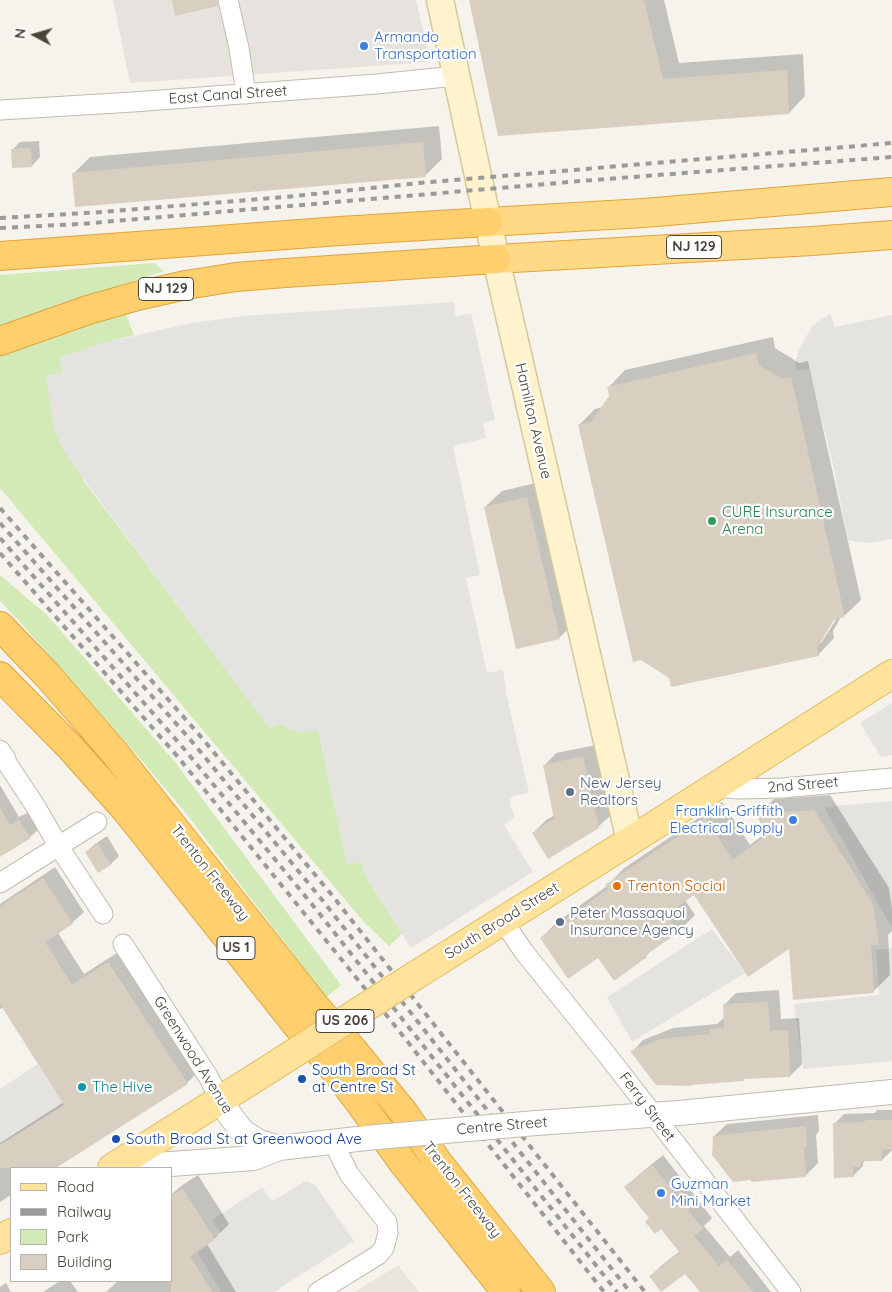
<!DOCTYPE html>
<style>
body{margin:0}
#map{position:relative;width:892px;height:1292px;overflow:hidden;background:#f6f3ec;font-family:Quicksand,sans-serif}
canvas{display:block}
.legend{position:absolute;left:10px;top:1167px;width:162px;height:115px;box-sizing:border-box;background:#fff;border:1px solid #b7b4b0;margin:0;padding:6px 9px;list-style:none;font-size:15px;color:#4b4439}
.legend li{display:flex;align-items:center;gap:10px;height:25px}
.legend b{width:25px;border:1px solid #b7b4b0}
.north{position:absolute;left:10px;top:10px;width:50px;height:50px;-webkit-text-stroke:4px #fff;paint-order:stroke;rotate:276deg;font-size:14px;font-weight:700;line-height:20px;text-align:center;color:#4b4439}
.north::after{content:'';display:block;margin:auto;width:18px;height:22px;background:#4b4439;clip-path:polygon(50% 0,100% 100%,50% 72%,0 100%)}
</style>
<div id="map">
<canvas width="892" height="1292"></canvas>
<ul class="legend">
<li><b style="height:6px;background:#ffe39c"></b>Road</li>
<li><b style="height:6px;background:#9a9a9a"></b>Railway</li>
<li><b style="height:14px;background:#d2eab5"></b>Park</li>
<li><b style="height:14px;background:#d8cfc1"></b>Building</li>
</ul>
<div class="north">N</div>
</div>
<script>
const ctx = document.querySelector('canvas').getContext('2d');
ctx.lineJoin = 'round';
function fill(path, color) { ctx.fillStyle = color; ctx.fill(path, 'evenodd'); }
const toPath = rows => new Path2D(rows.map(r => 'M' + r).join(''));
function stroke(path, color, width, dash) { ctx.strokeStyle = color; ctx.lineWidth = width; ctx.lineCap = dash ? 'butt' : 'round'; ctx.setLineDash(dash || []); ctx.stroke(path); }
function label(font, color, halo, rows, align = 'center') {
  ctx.font = font + ' Quicksand,sans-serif'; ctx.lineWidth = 4.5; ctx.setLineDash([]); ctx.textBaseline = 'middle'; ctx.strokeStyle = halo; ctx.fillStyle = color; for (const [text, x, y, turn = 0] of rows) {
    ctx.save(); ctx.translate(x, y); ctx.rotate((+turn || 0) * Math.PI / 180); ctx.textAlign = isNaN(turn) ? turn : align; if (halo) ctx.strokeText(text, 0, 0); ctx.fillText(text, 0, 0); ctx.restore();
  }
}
const residential = toPath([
 [398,1265,419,1292,355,1292]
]);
const industrial = toPath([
 [113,0,416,0,430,62,130,83]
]);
const green = toPath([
 [154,263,164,271,0,325,0,275],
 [125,312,134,335,106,342,59,358,63,371,60,373,83,480,270,728,279,723,290,729,318,730,347,864,360,862,363,866,365,875,402,934,389,946,363,921,0,488,0,356],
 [0,575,47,615,175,762,341,985,326,997,185,812,131,748,19,621,0,601]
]);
const parking = toPath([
 [454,302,455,315,457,316,471,313,495,420,483,423,486,438,453,446,480,575,466,578,487,673,503,670,507,697,529,793,513,796,510,800,510,805,515,817,504,825,533,872,411,948,365,875,363,866,360,862,347,864,318,730,300,733,290,729,279,723,270,728,245,696,70,461,60,444,53,424,46,376,60,373,63,371,59,358,106,342,192,323,243,316],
 [830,314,835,327,892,315,892,539,869,543,848,540,833,464,809,369,796,370,796,360,799,350,812,326],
 [892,703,892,755,881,757,860,723],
 [892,801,892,925,890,925,824,807],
 [712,929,745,973,632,1042,607,997],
 [892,948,892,1061,803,1069,794,1004,879,995,876,950],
 [38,1064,64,1105,0,1145,0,1089],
 [306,1181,310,1182,316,1186,354,1241,274,1292,221,1292,197,1252,215,1240,213,1237,221,1234,212,1220,262,1187,272,1201]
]);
const shadow = toPath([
 [470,0,664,0,679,63,803,54,805,96,789,113,499,134],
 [439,126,442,159,426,175,74,173,90,157],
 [39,141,40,157,32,166,12,150,20,142],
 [773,337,775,348,799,363,808,361,861,600,844,616,841,617,833,631,834,638,818,655,579,425,595,409,603,407,611,396,609,387,625,370],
 [837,614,839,615,821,643,818,643],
 [544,481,576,621,559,638,485,507,502,491],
 [596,745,611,815,598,827,533,833,546,820,555,815,544,766,556,753],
 [0,785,19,817,29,812,39,829,30,837,0,856],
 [830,795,889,888,892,909,892,931,888,935,890,975,874,991,790,947,694,893,685,900,695,915,679,931,655,947,646,956,614,979,598,956,541,938,557,922,607,886,623,869,722,802,750,845,767,832,758,815,774,799],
 [107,836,119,856,111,864,98,871,86,852,95,844],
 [55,867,84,912,72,923,58,933,84,974,120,951,199,1071,187,1083,53,1168,11,1168,11,1195,0,1202,0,1143,64,1102,4,1007,0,1009,0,904],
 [779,990,781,1019,799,1018,802,1064,790,1076,745,1078,743,1080,632,1052,643,1040,673,1028,717,1024,725,1017,724,1005,736,993],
 [877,1110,892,1110,892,1150,882,1160,866,1160,863,1163,863,1166,853,1176,834,1124,844,1114,875,1113],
 [818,1115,819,1131,816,1135,818,1163,805,1176,714,1136,727,1124],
 [663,1155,712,1218,704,1226,730,1257,738,1250,771,1292,701,1292,685,1272,651,1276,661,1266,680,1251,661,1227,651,1218,626,1187,636,1177],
 [198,1175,229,1224,214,1239,207,1244,236,1292,106,1292,118,1281,171,1281,171,1195,181,1186],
 [60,1281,70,1281,78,1292,43,1292],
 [6,1283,11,1292,0,1292,0,1287]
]);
const building = toPath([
 [172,0,217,0,218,6,175,16],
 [469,0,644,0,663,79,787,70,789,114,498,136],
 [423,142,426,177,75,207,72,173],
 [31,148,32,167,12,168,11,149],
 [756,353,759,365,782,379,791,377,845,617,834,620,817,648,819,656,671,687,669,678,641,660,633,662,578,425,591,422,609,396,607,387],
 [527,497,560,639,516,649,484,507],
 [583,756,599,828,548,859,532,833,554,819,543,765],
 [0,808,10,825,19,820,31,838,0,857],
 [814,810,873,904,879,945,871,945,874,993,793,1000,789,949,748,977,694,895,667,914,679,932,646,955,647,957,614,981,598,958,568,979,540,938,608,889,605,885,705,818,733,860,767,835,756,814],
 [98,844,111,865,98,873,85,852],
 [43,878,73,924,45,942,72,985,108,962,188,1084,56,1168,0,1168,0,1145,64,1105,0,1004,0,906],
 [768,1002,770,1031,788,1030,790,1077,744,1079,744,1081,691,1085,691,1086,656,1085,630,1051,660,1039,710,1034,710,1029,724,1028,723,1004],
 [865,1120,892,1120,892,1149,882,1150,882,1161,861,1161,861,1167,853,1167,854,1177,834,1178,833,1123,865,1122],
 [806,1126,807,1145,804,1148,806,1177,751,1182,751,1180,733,1182,712,1155,713,1136],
 [652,1165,703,1229,694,1236,719,1266,727,1260,753,1292,700,1292,685,1274,661,1292,649,1276,680,1253,661,1229,655,1234,645,1222,649,1218,624,1187],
 [183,1189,215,1240,190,1256,212,1292,171,1292,171,1196]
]);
const minor = toPath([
 [228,0,239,48,246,94],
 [0,110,133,102,377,84,456,76],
 [0,750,6,759,5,760,36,807,59,847,103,914],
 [714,787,740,789,782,788,892,778],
 [0,883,97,822],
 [503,921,524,952,607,1055,791,1292],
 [123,944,209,1078,220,1100],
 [318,1292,378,1255,384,1248,388,1233,387,1222,349,1174,333,1142]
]);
const tertiary = toPath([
 [220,1100,232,1118,243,1132,259,1142,279,1148],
 [536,1123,679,1113,892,1092],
 [115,1168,254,1158,279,1148,366,1138]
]);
const secondary = toPath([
 [440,0,496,259,630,841]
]);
const primary = toPath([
 [416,975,630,841,892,674],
 [112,1168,274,1066],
 [0,1240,11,1233]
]);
const trunk = toPath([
 [488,222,644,213,892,192],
 [496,259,812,241,892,235]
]);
const motorway = toPath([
 [0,256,340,231,488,222],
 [0,341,88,310,137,296,186,285,236,277,285,273,496,259],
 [0,626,48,676,114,752,315,1006,353,1050,404,1113,437,1161,541,1292],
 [0,676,70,747,126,810,295,1023,338,1074,360,1103,404,1164,506,1292]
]);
const rail = toPath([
 [0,218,103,212,295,196,419,183,892,143],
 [0,228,80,224,581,181,892,157],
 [0,508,202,738,331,894,645,1292],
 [0,523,194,744,323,901,630,1292],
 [0,538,185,750,315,908,617,1292],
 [0,553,178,757,396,1027,604,1292]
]);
const tertiaryBridge = toPath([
 [366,1138,536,1123]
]);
const primaryBridge = toPath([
 [274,1066,416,975]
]);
const markers = [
 [364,46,5,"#3f7fe0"],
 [712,521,5,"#2e9e5b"],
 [570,792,5,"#5c6f8a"],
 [793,820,5,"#3f7fe0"],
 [617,886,5,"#e8710a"],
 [560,922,5,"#5c6f8a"],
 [302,1079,5,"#1a4fb4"],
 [82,1087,5,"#0f9aa8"],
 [116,1139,5,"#1a4fb4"],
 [661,1193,5,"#3f7fe0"]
];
const shields = [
 [694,247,55],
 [166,289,55],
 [236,948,38],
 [345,1021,58]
];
const shieldNames = [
 ["NJ 129",694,247],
 ["NJ 129",166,289],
 ["US 1",236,948],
 ["US 206",345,1021]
];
const shopNames = [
 ["Armando",374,37],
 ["Transportation",374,54],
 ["Franklin-Griffith",783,811,"right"],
 ["Electrical Supply",783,828,"right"],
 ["Guzman",671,1184],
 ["Mini Market",671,1201]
];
const streetNames = [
 ["East Canal Street",228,95,-4],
 ["Hamilton Avenue",533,421,77],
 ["2nd Street",803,785,-5],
 ["Trenton Freeway",210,873,52],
 ["South Broad Street",502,921,-32],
 ["Greenwood Avenue",193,1055,58],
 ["Ferry Street",647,1107,53],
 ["Centre Street",502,1126,-5],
 ["Trenton Freeway",462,1190,52]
];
const leisureNames = [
 ["CURE Insurance",722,512],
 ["Arena",722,529]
];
const serviceNames = [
 ["New Jersey",580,783],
 ["Realtors",580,800],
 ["Peter Massaquoi",570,913],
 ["Insurance Agency",570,930]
];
const foodNames = [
 ["Trenton Social",627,886]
];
const transitNames = [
 ["South Broad St",312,1070],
 ["at Centre St",312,1087],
 ["South Broad St at Greenwood Ave",126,1139]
];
const cultureNames = [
 ["The Hive",92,1087]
];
fill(residential, '#eae5da');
fill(industrial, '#e6e2dd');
fill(green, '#d2eab5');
fill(parking, '#e5e3e0');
fill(shadow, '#0003');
fill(building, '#d8cfc1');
stroke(minor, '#c2bbae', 21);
stroke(tertiary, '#c2bbae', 26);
stroke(secondary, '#d6c79b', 29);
stroke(primary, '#e6c16a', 30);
stroke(trunk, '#e0a43c', 30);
stroke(motorway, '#e0a43c', 30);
stroke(minor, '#fff', 19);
stroke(tertiary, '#fff', 24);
stroke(secondary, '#fff3cd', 26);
stroke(primary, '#ffe39c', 28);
stroke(trunk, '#ffd985', 28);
stroke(motorway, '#ffcf6e', 28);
stroke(rail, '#9a9a9a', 4, [6, 6]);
stroke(tertiaryBridge, '#c2bbae', 26, []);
stroke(primaryBridge, '#e6c16a', 30, []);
stroke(tertiaryBridge, '#fff', 24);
stroke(primaryBridge, '#ffe39c', 28);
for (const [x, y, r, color] of markers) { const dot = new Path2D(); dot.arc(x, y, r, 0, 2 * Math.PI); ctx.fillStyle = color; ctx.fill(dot); stroke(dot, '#fff', 2); }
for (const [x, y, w] of shields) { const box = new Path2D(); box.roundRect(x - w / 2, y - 11.5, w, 23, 4); ctx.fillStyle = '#fff'; ctx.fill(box); stroke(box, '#4b4439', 1); }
label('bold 14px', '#4b4439', null, shieldNames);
label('15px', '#366cbe', '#fff', shopNames, 'left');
label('15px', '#4b4439', '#fff', streetNames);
label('15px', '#27864d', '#fff', leisureNames, 'left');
label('15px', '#4e5e75', '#fff', serviceNames, 'left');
label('15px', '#c56008', '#fff', foodNames, 'left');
label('15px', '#164399', '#fff', transitNames, 'left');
label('15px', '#0d838f', '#fff', cultureNames, 'left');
</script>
